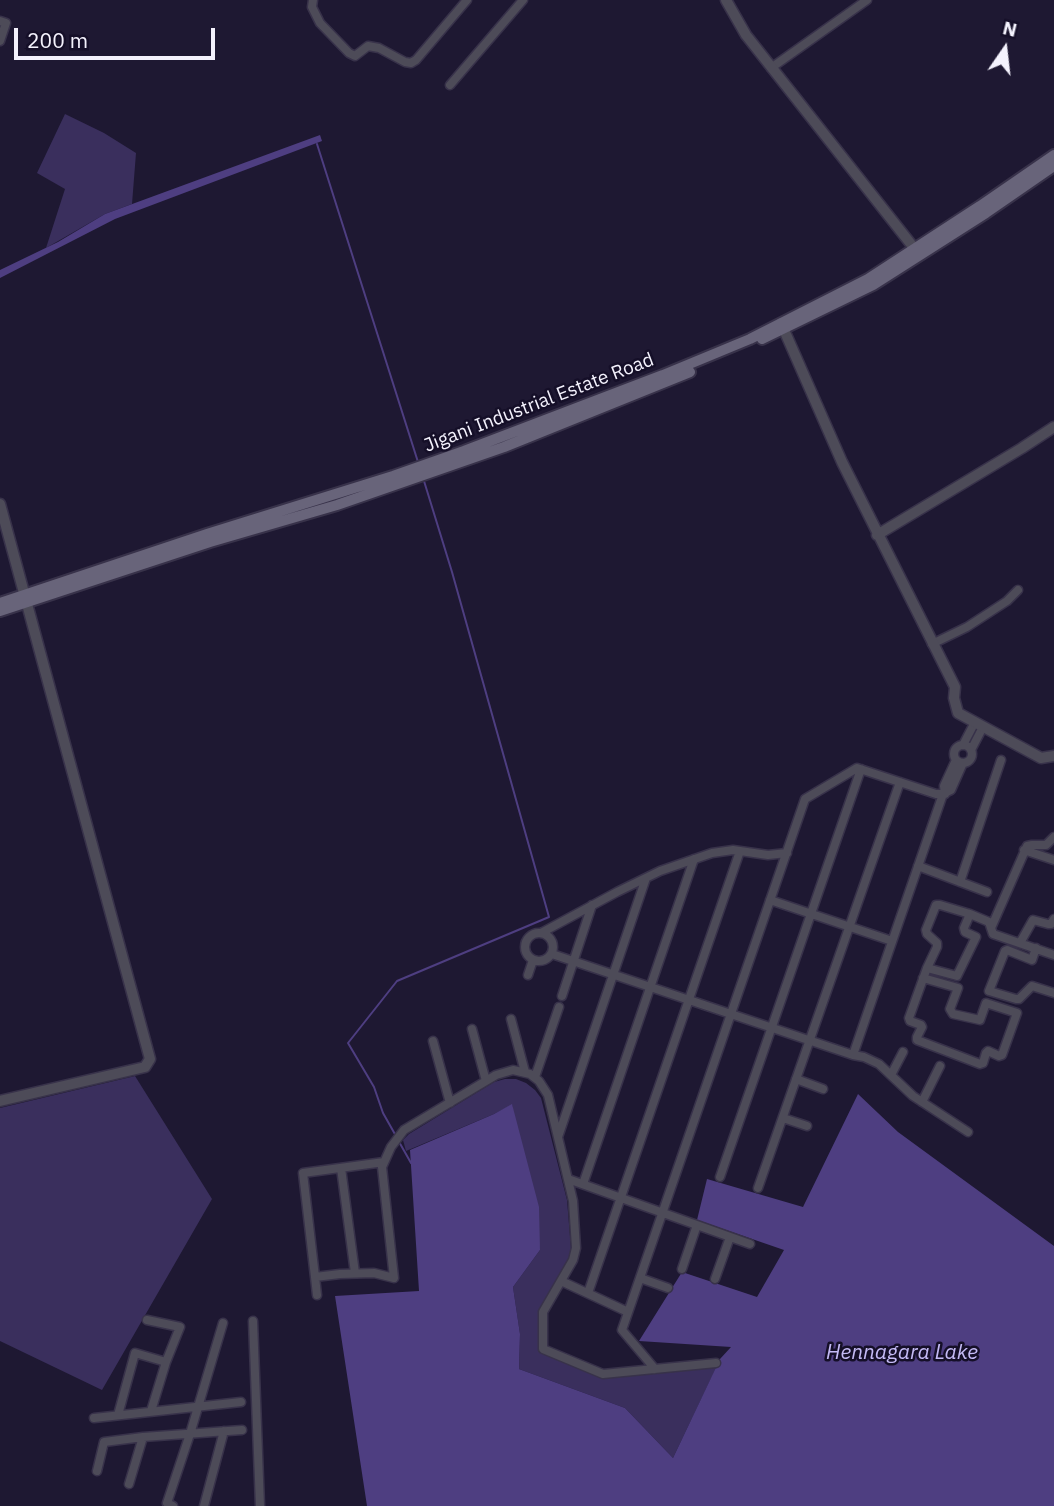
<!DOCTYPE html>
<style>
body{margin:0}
#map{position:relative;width:1054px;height:1506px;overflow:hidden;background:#1e1832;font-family:"IBM Plex Sans",sans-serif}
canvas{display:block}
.north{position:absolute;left:970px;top:14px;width:70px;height:70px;-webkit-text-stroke:5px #150f28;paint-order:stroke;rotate:14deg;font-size:19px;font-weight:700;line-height:28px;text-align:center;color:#f4f2fd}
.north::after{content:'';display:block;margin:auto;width:24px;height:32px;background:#f4f2fd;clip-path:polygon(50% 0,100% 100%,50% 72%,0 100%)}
.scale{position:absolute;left:14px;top:28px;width:201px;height:32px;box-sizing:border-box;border:4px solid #f4f2fd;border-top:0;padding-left:9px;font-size:21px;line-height:24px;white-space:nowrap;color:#f4f2fd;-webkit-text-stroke:5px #150f28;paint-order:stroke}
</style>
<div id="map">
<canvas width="1054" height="1506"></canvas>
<div class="north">N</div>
<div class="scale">200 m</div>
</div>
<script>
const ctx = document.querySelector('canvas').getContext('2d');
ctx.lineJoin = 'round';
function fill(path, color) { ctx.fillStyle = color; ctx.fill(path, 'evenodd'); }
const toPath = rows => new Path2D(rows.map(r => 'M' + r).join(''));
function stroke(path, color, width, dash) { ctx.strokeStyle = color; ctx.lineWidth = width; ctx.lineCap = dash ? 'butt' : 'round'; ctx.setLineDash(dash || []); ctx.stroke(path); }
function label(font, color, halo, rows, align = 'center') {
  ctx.font = font + ' "IBM Plex Sans",sans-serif'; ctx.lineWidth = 5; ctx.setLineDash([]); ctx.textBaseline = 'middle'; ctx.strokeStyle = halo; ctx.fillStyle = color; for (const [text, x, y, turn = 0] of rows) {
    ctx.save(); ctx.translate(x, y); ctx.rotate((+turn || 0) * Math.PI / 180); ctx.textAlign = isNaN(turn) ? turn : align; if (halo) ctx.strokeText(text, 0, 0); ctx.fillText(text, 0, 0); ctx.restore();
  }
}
const green = toPath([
 [65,114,104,133,136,153,132,204,105,214,46,248,65,189,37,173],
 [135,1076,212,1199,102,1390,0,1341,0,1108],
 [505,1079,516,1079,526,1083,535,1090,541,1098,567,1200,571,1248,570,1257,567,1266,540,1308,540,1351,601,1376,717,1366,673,1458,625,1408,519,1369,520,1334,513,1287,540,1250,512,1105,494,1114,406,1151,403,1140,409,1134,494,1082]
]);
const water = toPath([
 [320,135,322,141,115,219,0,278,0,270,58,242,105,214],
 [858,1094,898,1132,1054,1246,1054,1506,367,1506,335,1296,419,1291,410,1150,494,1114,512,1104,539,1207,540,1250,513,1287,520,1334,519,1369,625,1408,673,1458,720,1359,731,1347,639,1341,682,1272,757,1297,784,1250,697,1220,707,1179,803,1207]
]);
const stream = toPath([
 [317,144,418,462],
 [396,1136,383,1113,374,1087,348,1043,397,981,549,917,452,572,424,481],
 [398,1140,411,1163]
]);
const minor = toPath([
 [313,0,312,7,320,23,349,53,355,56,368,46,379,48,405,62,411,63,416,60,467,0],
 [0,21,6,23,0,41],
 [771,68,867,0],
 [450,85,523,0],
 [932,644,967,627,1007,601,1018,590],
 '954 754a9 9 0 1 1 18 0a9 9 0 1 1-18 0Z',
 [963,745,975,722],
 [971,750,983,727],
 [945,794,944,786,956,760],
 [1024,850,1054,860],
 [918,866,987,892],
 [960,882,1001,760],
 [770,900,892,941],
 [970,914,964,928,965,932,976,937,957,976,927,968,937,947,937,943,927,934,926,930,936,905,940,905,970,914,989,922,993,934,1054,955],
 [991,928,1027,846,1032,845,1046,845,1054,837],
 '525 947a14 14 0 1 1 28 0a14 14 0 1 1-28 0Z',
 [541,933,617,892,660,871,712,853,733,850,768,855,787,853],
 [1020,943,1033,920,1048,924,1051,924,1054,919],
 [1036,948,1032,960,1007,950,1005,951,989,991,1016,999,1019,999,1032,986,1054,993],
 [552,954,853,1055,943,794],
 [528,975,533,960],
 [923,978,958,988,950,1009,953,1014,980,1020,986,1003,1017,1013,1002,1055,999,1056,988,1051,986,1053,983,1063,980,1064,917,1040,917,1037,922,1027,921,1025,910,1021,909,1018,927,968],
 [562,996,592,905],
 [511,1019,525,1072],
 [472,1029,486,1081],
 [433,1041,450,1103],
 [853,1055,864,1057,879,1064,913,1096,968,1132],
 [891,1075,903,1052],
 [535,1077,559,1007],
 [796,1079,823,1089],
 [922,1102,940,1066],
 [783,1118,807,1126],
 [558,1137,646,878],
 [384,1162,303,1173,315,1277,340,1274,374,1273,394,1278,382,1167,391,1147,404,1130,496,1075,513,1070,530,1074,539,1081,548,1095,573,1201,576,1248,573,1260,543,1312,543,1349,603,1374,716,1363],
 [341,1168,355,1273],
 [720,1177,861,769],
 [568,1179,750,1244],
 [583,1184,694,859],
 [758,1188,900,782],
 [682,1269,697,1225],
 [315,1277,317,1295],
 [640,1278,668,1288],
 [715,1279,730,1237],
 [561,1281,628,1312],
 [588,1293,740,851],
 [253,1321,260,1506],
 [655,1369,622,1330,805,799,857,768,936,794,943,794,951,790,963,763],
 [151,1411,166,1362],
 [118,1415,135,1353,166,1362,180,1327,147,1320],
 [94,1418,241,1402],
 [97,1471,104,1442,143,1437,242,1430],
 [129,1484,143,1437],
 [173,1506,167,1503,190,1434,223,1323],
 [204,1506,224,1431]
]);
const tertiary = toPath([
 [726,0,746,35,918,253],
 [781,323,842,462,955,687,954,698,958,713,1041,758,1054,756],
 [0,504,150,1059,145,1067,0,1101],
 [877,535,1022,448,1054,427]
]);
const secondary = toPath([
 [762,339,873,285,986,213,1054,166],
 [0,603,207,534,393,476,464,451,663,375,750,339,868,279,980,206,1054,155],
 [0,611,210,542,337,505,504,447,690,372]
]);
const streetNames = [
 ["Jigani Industrial Estate Road",539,403,-21]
];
const waterNames = [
 ["Hennagara Lake",902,1353]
];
fill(green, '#3a2f5d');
fill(water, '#4e3e81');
stroke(stream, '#4e3e81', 2);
stroke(minor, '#38324a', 11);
stroke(tertiary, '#38324a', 13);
stroke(secondary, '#38324a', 14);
stroke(minor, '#4d4b58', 8);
stroke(tertiary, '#4d4b58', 10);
stroke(secondary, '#68647a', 10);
label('19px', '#f4f2fd', '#150f28', streetNames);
label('italic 21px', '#c4baf5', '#150f28', waterNames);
</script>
